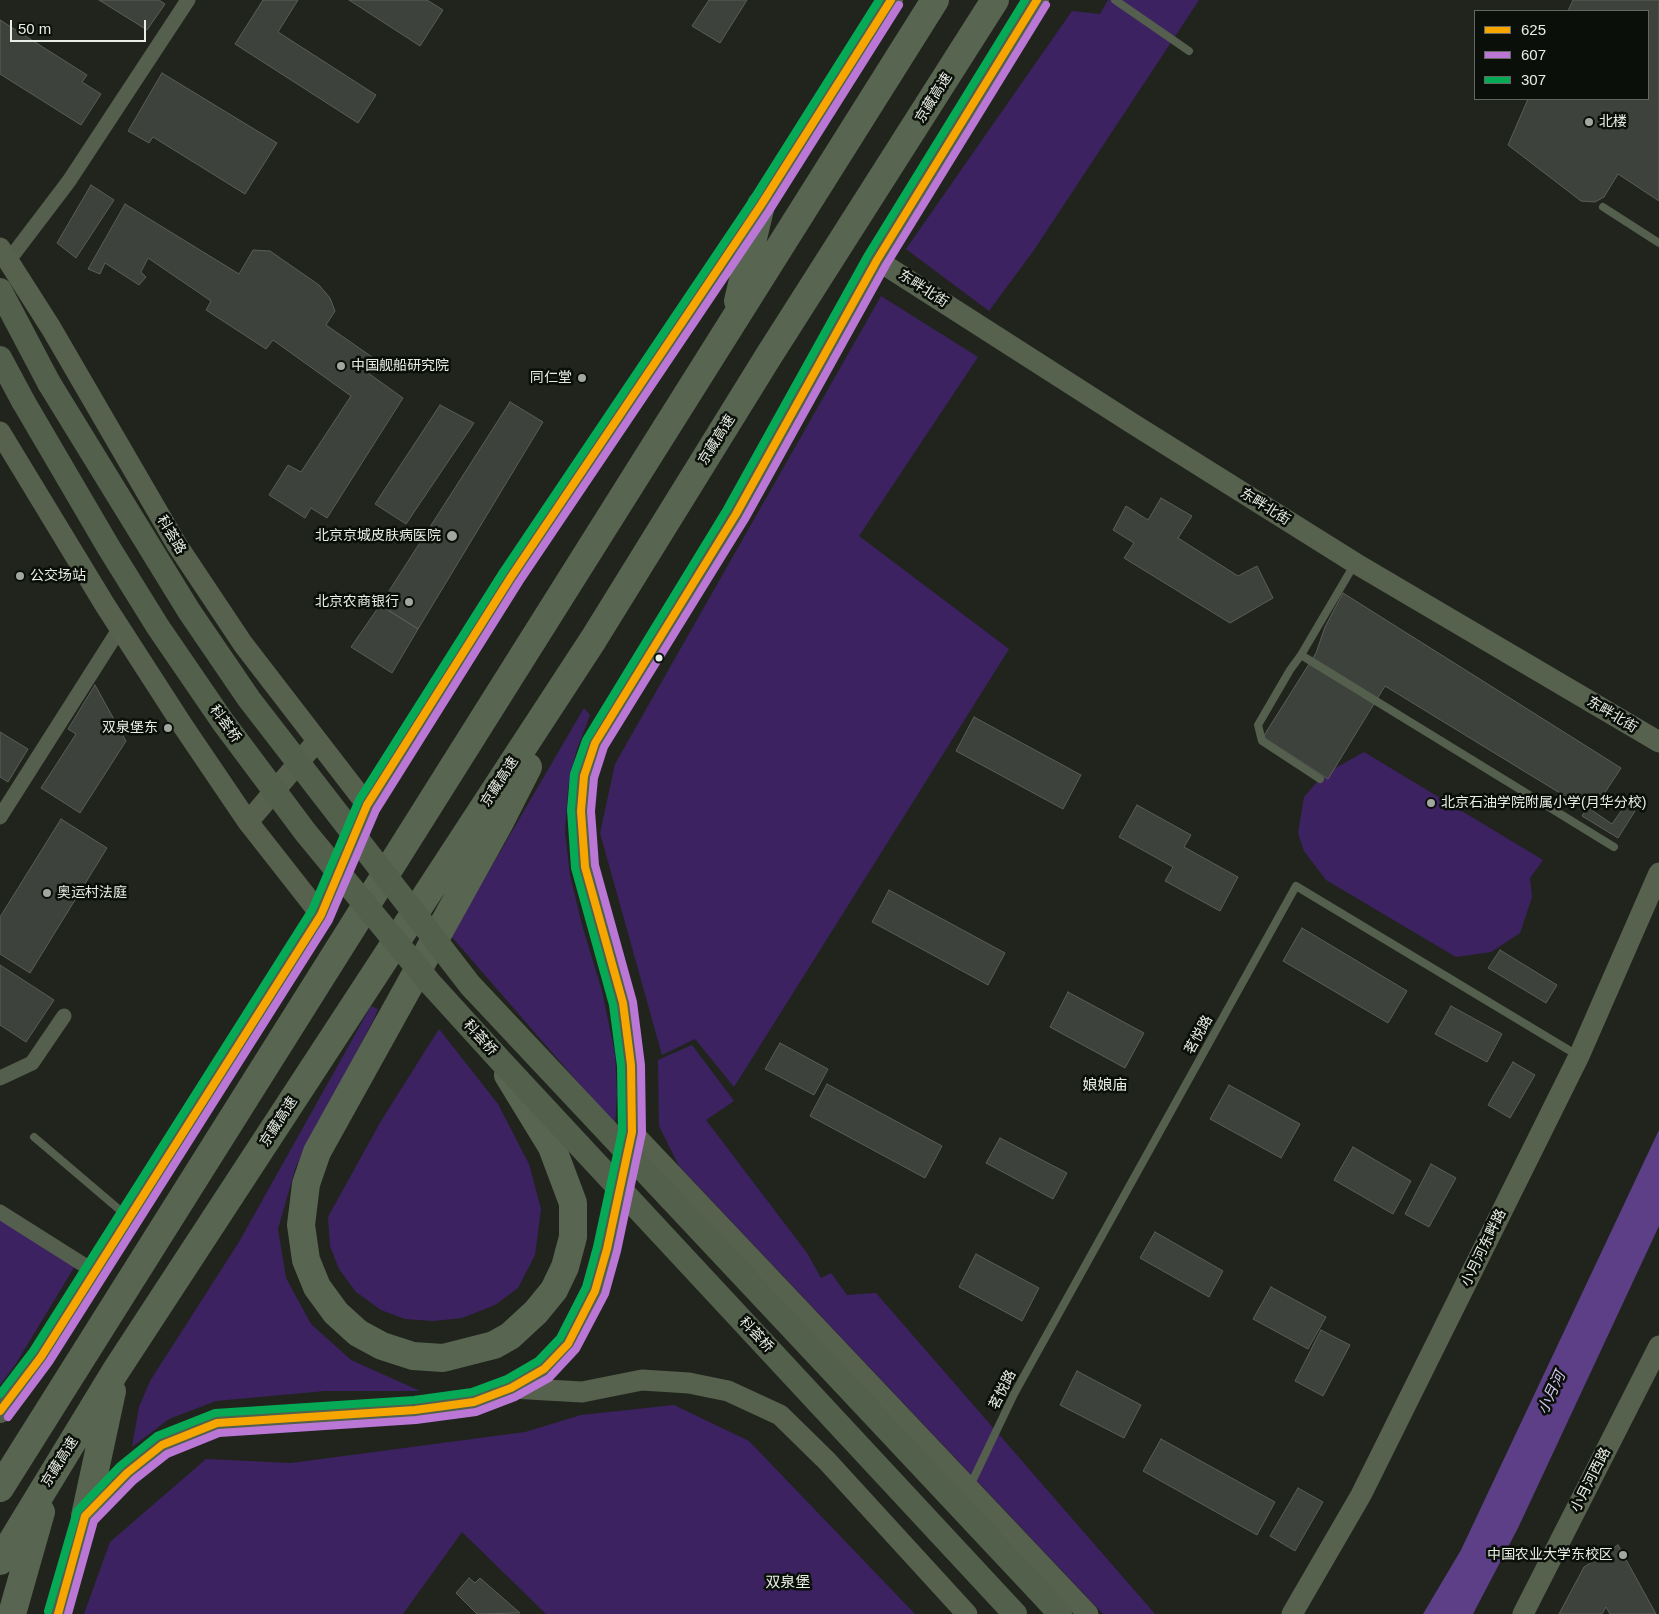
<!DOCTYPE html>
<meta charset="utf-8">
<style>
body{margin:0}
#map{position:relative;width:1659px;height:1614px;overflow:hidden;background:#20241d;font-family:Helvetica,sans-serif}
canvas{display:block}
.legend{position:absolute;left:1474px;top:10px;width:175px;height:90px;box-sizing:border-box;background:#0b0f09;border:1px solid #636861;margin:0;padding:6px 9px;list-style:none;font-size:15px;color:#e8eee5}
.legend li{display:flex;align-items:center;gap:10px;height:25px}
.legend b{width:25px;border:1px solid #636861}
.scale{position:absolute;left:10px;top:20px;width:136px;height:22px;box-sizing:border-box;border:2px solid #e8eee5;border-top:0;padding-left:6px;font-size:15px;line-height:18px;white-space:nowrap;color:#e8eee5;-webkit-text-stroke:4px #0b0f09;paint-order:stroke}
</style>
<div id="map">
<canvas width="1659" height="1614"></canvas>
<ul class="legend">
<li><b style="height:6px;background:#f7a600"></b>625</li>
<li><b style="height:6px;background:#ba77d6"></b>607</li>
<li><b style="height:6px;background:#06aa56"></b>307</li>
</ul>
<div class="scale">50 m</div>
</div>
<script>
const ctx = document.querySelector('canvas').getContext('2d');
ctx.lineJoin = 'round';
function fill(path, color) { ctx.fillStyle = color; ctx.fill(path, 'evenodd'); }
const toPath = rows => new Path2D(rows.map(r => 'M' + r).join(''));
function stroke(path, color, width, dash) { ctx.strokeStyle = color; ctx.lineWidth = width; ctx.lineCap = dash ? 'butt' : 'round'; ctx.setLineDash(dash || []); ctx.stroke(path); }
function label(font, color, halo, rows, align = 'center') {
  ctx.font = font + ' Helvetica,"Noto Sans SC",sans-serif'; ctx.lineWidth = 5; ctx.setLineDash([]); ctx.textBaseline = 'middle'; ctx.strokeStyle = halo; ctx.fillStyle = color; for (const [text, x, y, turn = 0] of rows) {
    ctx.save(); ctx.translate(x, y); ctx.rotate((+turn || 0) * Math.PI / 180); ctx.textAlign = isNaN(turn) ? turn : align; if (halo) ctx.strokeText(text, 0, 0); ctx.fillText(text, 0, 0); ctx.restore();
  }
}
const green = toPath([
 [1108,0,1199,0,1034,250,989,311,906,249,1072,11,1100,14],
 [881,296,978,357,859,536,1009,649,734,1087,695,1039,662,1055,600,833,615,764],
 [584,708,590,715,576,752,568,788,565,832,570,875,582,925,602,991,615,1054,617,1094,615,1125,451,936],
 [1364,752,1543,860,1530,878,1532,897,1520,933,1491,952,1456,957,1326,880,1304,851,1298,833,1304,797,1323,775],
 [371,1006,378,1009,374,1019,296,1166,278,1229,286,1278,311,1324,351,1360,420,1391,325,1391,216,1401,169,1419,132,1447,139,1407,150,1381,239,1242],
 [439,1029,498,1104,529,1164,541,1209,535,1255,518,1288,495,1305,462,1318,433,1321,405,1319,381,1310,356,1292,339,1269,330,1246,328,1217,381,1121],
 [692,1045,734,1101,706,1120,807,1253,821,1278,831,1273,847,1295,876,1293,1155,1614,1103,1614,679,1166,659,1126,658,1060],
 [0,1219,75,1266,15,1365,0,1385],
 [674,1405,749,1441,915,1614,546,1614,462,1532,403,1614,84,1614,110,1542,206,1459,291,1463,525,1432,581,1415]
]);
const water = toPath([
 [1659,1130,1659,1226,1518,1528,1473,1614,1423,1614,1461,1550]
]);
const building = toPath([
 [99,0,159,0,165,4,147,30,99,0],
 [263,0,298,0,278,32,376,95,358,123,235,44,263,0],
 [349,0,427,0,443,10,420,46,349,0],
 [709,0,747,0,720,43,692,26,709,0],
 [1573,0,1659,0,1659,201,1618,174,1604,197,1595,202,1581,201,1508,145,1528,99,1648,99,1648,11,1568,11,1573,0],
 [0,20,87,75,82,82,101,94,81,125,0,74,0,20],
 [162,73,277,143,245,194,153,137,149,143,128,131,162,73],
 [91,185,114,200,76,258,57,243,91,185],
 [125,204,239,274,253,250,270,251,319,285,330,298,335,311,326,325,375,359,368,373,403,398,327,518,311,508,305,518,269,495,288,465,301,472,351,396,273,340,266,349,206,310,211,301,148,258,141,272,146,277,139,285,105,263,100,274,88,269,125,204],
 [510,402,543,422,418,629,380,605,510,402],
 [440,405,474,423,406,524,375,504,440,405],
 [1161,498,1192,516,1178,538,1238,576,1257,566,1273,598,1230,623,1124,558,1134,543,1113,530,1126,506,1148,520,1161,498],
 [1343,593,1621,768,1593,811,1612,824,1626,804,1635,811,1618,838,1582,816,1586,809,1385,686,1328,779,1263,737,1316,653,1325,627,1343,593],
 [380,605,418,629,392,673,351,647,380,605],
 [95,685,126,741,80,813,41,788,76,734,68,729,95,685],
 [974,717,1081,775,1063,809,956,751,974,717],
 [0,732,28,749,8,782,0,777,0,732],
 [1137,805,1191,835,1184,847,1238,877,1220,911,1165,881,1173,867,1119,837,1137,805],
 [61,819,107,848,30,973,0,954,0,917,61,819],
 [889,890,1005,953,988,985,872,922,889,890],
 [1302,928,1407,991,1388,1023,1283,961,1302,928],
 [1500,950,1557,985,1546,1003,1488,968,1500,950],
 [0,965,54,1000,26,1042,0,1025,0,965],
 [1068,992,1144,1033,1125,1068,1050,1027,1068,992],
 [1451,1006,1502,1034,1487,1062,1435,1034,1451,1006],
 [780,1043,828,1069,814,1095,765,1069,780,1043],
 [1513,1062,1535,1075,1510,1118,1488,1105,1513,1062],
 [827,1084,942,1146,925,1178,810,1116,827,1084],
 [1229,1085,1300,1124,1281,1158,1210,1119,1229,1085],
 [1000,1138,1067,1173,1053,1199,986,1163,1000,1138],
 [1353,1147,1411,1181,1393,1214,1334,1180,1353,1147],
 [1431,1164,1456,1178,1429,1227,1405,1214,1431,1164],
 [1155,1232,1223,1271,1209,1297,1140,1258,1155,1232],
 [976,1254,1039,1288,1022,1321,959,1287,976,1254],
 [1271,1287,1326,1317,1308,1349,1253,1319,1271,1287],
 [1321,1330,1350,1345,1323,1396,1295,1381,1321,1330],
 [1077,1371,1141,1405,1124,1438,1060,1405,1077,1371],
 [1161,1439,1275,1502,1257,1535,1143,1471,1161,1439],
 [1298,1488,1323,1502,1295,1551,1270,1536,1298,1488],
 [1618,1545,1656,1614,1610,1614,1606,1607,1602,1614,1559,1614,1584,1567,1618,1545],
 [469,1578,475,1583,480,1578,520,1613,477,1614,456,1593,469,1578]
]);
const lane = toPath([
 [1115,0,1189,51],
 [1603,207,1659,243],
 [1354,565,1301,655,1614,847],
 [1301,655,1290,670,1258,725,1262,741,1320,779],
 [34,1137,128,1217],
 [970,1486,1014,1394,1296,886,1577,1055]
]);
const street = toPath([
 [9,260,69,181,188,0],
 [0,817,120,628],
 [0,1078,32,1063,64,1016],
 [0,1212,95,1272]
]);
const secondary = toPath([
 [0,248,51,328,177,545,243,644,367,805],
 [877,260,1130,422,1355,563,1659,742],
 [0,432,105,605,183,726,248,822,321,915],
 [248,822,317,741],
 [632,1132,1088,1614],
 [511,1388,582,1392,642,1380,689,1383,728,1391,780,1415,827,1461,967,1614],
 [1292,1614,1361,1495,1579,1056,1659,873],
 [1523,1614,1659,1346]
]);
const primary = toPath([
 [0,290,49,383],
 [0,358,23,401],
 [0,1411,41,1357,321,915,367,805,511,577,761,205,891,0],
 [1037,1589,1060,1614],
 [58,1614,85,1516,127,1473,162,1445,217,1423,415,1410,474,1402,511,1388,544,1369,568,1344,595,1291,607,1249,632,1132,631,1065,623,1003,585,867,581,811,584,776,595,743,736,514,877,260,1037,0]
]);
const highway = toPath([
 [738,301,761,205],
 [508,1075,552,1147,573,1203,573,1237,565,1267,554,1290,536,1312,510,1336,494,1345,443,1358,413,1356,382,1346,358,1333,336,1313,317,1287,306,1260,301,1225,306,1184,317,1152,500,822,528,767],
 [0,1488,935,0],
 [85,1516,112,1391],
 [0,1561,115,1372,593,640,768,357,995,0],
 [12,1614,41,1512]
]);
const primaryBridge = toPath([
 [49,383,189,611,249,699,470,985,1037,1589],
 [23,401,109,548,158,627,223,722,306,833,429,982,499,1059,1015,1614]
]);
const bus1 = toPath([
 [0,1411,41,1357,321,915,367,805,511,577,761,205,891,0],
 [58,1614,85,1516,127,1473,162,1445,217,1423,415,1410,474,1402,511,1388,544,1369,568,1344,595,1291,607,1249,632,1132,631,1065,623,1003,585,867,581,811,584,776,595,743,736,514,877,260,1037,0]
]);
const bus2 = toPath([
 [8,1417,49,1362,329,920,376,810,519,582,769,211,899,5],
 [68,1614,94,1521,134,1480,167,1454,219,1433,416,1420,476,1412,515,1397,549,1378,576,1349,605,1294,617,1251,642,1133,641,1065,633,1002,595,865,591,811,594,778,604,747,745,519,886,265,1046,5]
]);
const bus3 = toPath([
 [0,1394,33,1351,312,910,359,800,503,572,753,200,879,0],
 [48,1611,77,1511,120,1466,157,1436,215,1413,414,1400,472,1392,507,1379,538,1361,560,1338,586,1287,597,1247,622,1131,621,1066,613,1005,575,868,571,810,574,774,586,740,727,509,868,255,1025,0]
]);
const markers = [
 [1589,122,5,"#a2a79f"],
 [341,366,5,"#a2a79f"],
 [582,378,5,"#a2a79f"],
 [452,536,6,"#a2a79f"],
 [20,576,5,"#a2a79f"],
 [409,602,5,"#a2a79f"],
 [659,658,4.5,"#e8eee5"],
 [168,728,5,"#a2a79f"],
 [1431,803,5,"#a2a79f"],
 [47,893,5,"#a2a79f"],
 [1623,1555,5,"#a2a79f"]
];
const streetNames = [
 ["京藏高速",934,98,-58],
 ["东畔北街",923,289,33],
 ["京藏高速",717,440,-58],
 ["东畔北街",1265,507,32],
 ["科荟路",171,535,59],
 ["东畔北街",1612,715,31],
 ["科荟桥",225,724,54],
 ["京藏高速",500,782,-57],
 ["茗悦路",1199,1035,-61],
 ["科荟桥",480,1038,48],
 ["京藏高速",279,1122,-57],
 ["小月河东畔路",1484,1248,-64],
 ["科荟桥",756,1335,47],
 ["茗悦路",1003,1390,-63],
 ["京藏高速",60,1462,-58],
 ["小月河西路",1591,1480,-63]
];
const poiNames = [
 ["北楼",1599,122],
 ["中国舰船研究院",351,366],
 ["同仁堂",572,378,"right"],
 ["北京京城皮肤病医院",441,536,"right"],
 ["公交场站",30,576],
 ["北京农商银行",399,602,"right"],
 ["双泉堡东",158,728,"right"],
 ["北京石油学院附属小学(月华分校)",1441,803],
 ["奥运村法庭",57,893],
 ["中国农业大学东校区",1613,1555,"right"]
];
const neighbourhoodNames = [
 ["娘娘庙",1105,1086],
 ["双泉堡",788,1583]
];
const waterNames = [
 ["小月河",1552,1393,-65]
];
fill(green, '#3d2261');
fill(water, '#5c3f87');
fill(building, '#3e423c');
stroke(building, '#5a5e57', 1);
stroke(lane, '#555f4e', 8);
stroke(street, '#555f4e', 15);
stroke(secondary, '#56614e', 21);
stroke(primary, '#53604c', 24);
stroke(highway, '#586550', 28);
stroke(primaryBridge, '#53604c', 24);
stroke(bus1, '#f7a600', 8);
stroke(bus2, '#ba77d6', 8);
stroke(bus3, '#06aa56', 8);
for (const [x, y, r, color] of markers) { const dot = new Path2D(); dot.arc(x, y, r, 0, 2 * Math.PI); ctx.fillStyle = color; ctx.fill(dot); stroke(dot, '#0b0f09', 2); }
label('14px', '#e8eee5', '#0b0f09', streetNames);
label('14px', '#e8eee5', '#0b0f09', poiNames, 'left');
label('15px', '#e8eee5', '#0b0f09', neighbourhoodNames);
label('italic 15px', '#d1c3ef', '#0b0f09', waterNames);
</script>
